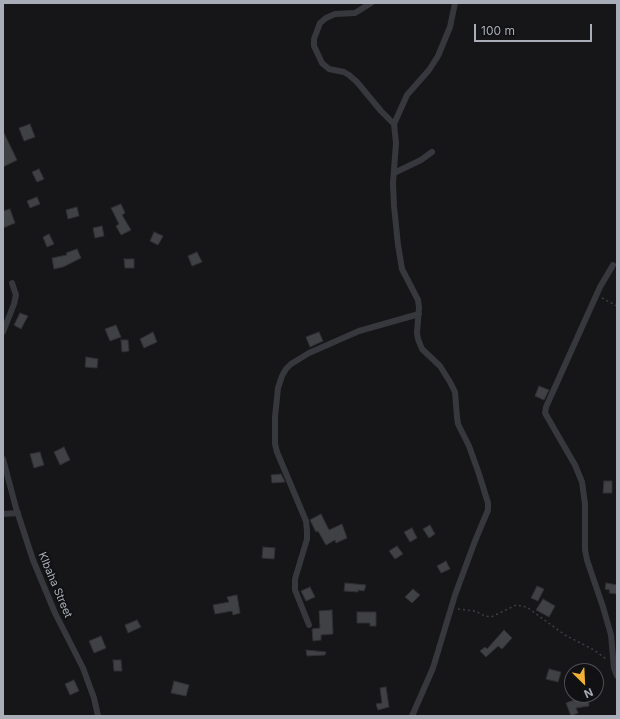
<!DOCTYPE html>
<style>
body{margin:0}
#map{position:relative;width:620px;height:719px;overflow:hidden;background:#161618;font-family:Inter,sans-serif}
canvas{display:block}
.frame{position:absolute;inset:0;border:4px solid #a8adb8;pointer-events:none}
.north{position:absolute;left:564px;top:663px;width:40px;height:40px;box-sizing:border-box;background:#111113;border:1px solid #4d4f55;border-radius:50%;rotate:156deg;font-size:11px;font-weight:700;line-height:16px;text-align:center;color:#a8adb8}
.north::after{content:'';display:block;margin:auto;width:14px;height:18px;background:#f2b134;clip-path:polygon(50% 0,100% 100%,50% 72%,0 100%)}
.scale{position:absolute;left:474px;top:24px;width:118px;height:18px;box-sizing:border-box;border:2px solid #a8adb8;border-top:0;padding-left:5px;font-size:12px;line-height:14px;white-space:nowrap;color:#a8adb8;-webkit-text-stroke:3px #111113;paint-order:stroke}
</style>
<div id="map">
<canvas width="620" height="719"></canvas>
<div class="frame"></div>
<div class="north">N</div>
<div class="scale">100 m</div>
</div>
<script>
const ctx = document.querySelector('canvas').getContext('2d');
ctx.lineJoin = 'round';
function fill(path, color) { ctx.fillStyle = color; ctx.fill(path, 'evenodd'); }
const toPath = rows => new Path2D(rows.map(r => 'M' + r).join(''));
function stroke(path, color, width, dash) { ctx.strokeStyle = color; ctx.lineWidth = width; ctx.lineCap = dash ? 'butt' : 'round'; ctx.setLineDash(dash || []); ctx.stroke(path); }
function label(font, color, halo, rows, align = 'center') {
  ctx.font = font + ' Inter,sans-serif'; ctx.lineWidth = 4; ctx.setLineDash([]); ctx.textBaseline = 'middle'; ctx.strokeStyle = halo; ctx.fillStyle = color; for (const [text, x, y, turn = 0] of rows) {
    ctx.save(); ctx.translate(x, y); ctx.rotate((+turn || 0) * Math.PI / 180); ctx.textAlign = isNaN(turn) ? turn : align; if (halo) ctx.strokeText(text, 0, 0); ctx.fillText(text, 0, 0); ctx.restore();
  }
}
const building = toPath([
 [30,124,35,137,24,141,19,128,30,124],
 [3,131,17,160,3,167,3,131],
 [39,169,44,179,37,182,32,172,39,169],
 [37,197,40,204,30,208,27,201,37,197],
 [121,204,125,213,122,215,131,230,121,235,116,226,119,224,111,208,121,204],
 [77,207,79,216,68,219,66,210,77,207],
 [10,209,15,223,3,228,3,211,10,209],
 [102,226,104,236,95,238,93,228,102,226],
 [154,232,163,236,158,245,150,241,154,232],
 [49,234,54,244,47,247,43,237,49,234],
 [77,249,81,258,63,267,54,269,52,258,67,255,66,253,77,249],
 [197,252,202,262,192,266,188,256,197,252],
 [124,259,134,259,134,268,125,268,124,259],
 [20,313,28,316,21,329,14,325,20,313],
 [116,325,121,337,110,341,105,329,116,325],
 [153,332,157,342,144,348,140,339,153,332],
 [319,332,323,341,310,347,306,337,319,332],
 [121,340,128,340,129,351,122,352,121,340],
 [86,357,98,359,97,368,85,367,86,357],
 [539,386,549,390,544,400,535,396,539,386],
 [64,447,70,460,60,465,54,452,64,447],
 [40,452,44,465,34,468,30,454,40,452],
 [281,474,285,482,272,483,271,475,281,474],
 [604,481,612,481,612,493,603,493,604,481],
 [321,514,329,530,342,524,347,538,336,543,335,540,326,545,318,531,316,532,310,520,321,514],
 [430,525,435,534,429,538,423,529,430,525],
 [412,528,417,538,410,542,404,532,412,528],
 [397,546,403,554,395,559,389,551,397,546],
 [263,547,275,548,274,559,262,558,263,547],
 [446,561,450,569,441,573,437,566,446,561],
 [345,583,366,585,364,591,358,590,358,592,344,591,345,583],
 [606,583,617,585,617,594,609,593,610,590,605,589,606,583],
 [537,586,544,589,538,601,531,598,537,586],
 [310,587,315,597,306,601,301,591,310,587],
 [413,589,420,595,412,603,405,597,413,589],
 [237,595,240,613,233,615,232,611,215,614,213,605,229,602,227,597,237,595],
 [543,599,555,606,549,617,536,610,543,599],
 [332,610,333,634,321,635,321,640,313,641,312,629,320,628,319,611,332,610],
 [357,612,376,612,376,626,370,626,370,623,357,623,357,612],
 [137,620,141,627,128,633,125,625,137,620],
 [504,630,512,638,502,649,498,646,486,657,480,651,485,647,487,649,504,630],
 [101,636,106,648,94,653,89,641,101,636],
 [306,650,326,652,325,655,307,656,306,650],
 [113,660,121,660,122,671,114,671,113,660],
 [549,669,561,672,558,682,546,679,549,669],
 [74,680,79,691,70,695,65,684,74,680],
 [174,681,189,685,186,696,171,693,174,681],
 [386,687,389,707,378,710,376,704,382,703,380,688,386,687],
 [588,695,589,706,576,708,578,713,571,716,566,703,582,697,581,696,588,695]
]);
const path = toPath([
 [602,298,617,306],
 [458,609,475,611,485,616,491,617,516,605,523,606,528,608,565,635,594,650,606,659]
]);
const street = toPath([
 [371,3,355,13,335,14,326,18,320,23,314,39,314,46,322,63,329,69,344,72,349,75,357,82,381,111,394,124],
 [394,173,421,160,432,152],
 [613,265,600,287,546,407,545,413,575,465,582,482,585,504,585,550,587,560,603,607,611,635,614,668,617,676],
 [3,332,14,304,16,295,12,283],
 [3,459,16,508,33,560,55,613,83,668,94,698,98,716],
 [3,514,18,513],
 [309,625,295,590,295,579,307,539,307,531,306,521,277,452,275,444,275,417,278,388,282,376,286,369,291,364,309,353,359,331,419,314],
 [412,716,433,668,455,595,475,541,488,510,488,503,479,474,469,446,458,424,457,417,455,392,450,382,440,366,422,349,418,339,417,333,419,307,418,300,402,269,398,245,394,206,393,183,396,143,394,124,407,95,429,70,438,56,450,27,455,3]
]);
const streetNames = [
 ["KIbaha Street",55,585,67]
];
fill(building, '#404145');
stroke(building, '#303034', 1);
stroke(path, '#3d3f44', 1.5, [2, 3]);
stroke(street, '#37383d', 6);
label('11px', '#a8adb8', '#111113', streetNames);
</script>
